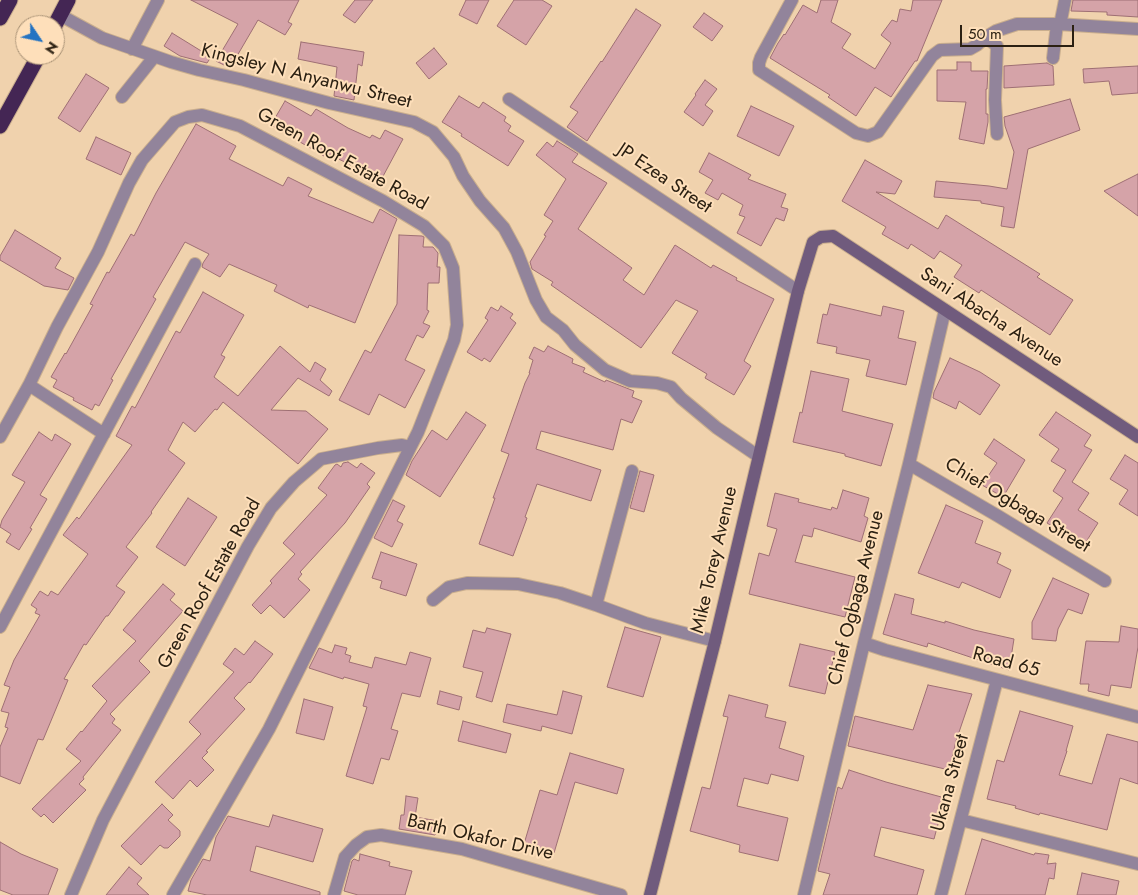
<!DOCTYPE html>
<style>
body{margin:0}
#map{position:relative;width:1138px;height:895px;overflow:hidden;background:#f0d2ad;font-family:Jost,sans-serif}
canvas{display:block}
.north{position:absolute;left:15px;top:15px;width:50px;height:50px;box-sizing:border-box;background:#fedfba;border:1px solid #aa9377;border-radius:50%;rotate:124deg;font-size:14px;font-weight:700;line-height:20px;text-align:center;color:#2b2012}
.north::after{content:'';display:block;margin:auto;width:18px;height:22px;background:#2473c2;clip-path:polygon(50% 0,100% 100%,50% 72%,0 100%)}
.scale{position:absolute;left:960px;top:25px;width:114px;height:22px;box-sizing:border-box;border:2px solid #2b2012;border-top:0;padding-left:6px;font-size:15px;line-height:18px;white-space:nowrap;color:#2b2012;-webkit-text-stroke:4px #fedfba;paint-order:stroke}
</style>
<div id="map">
<canvas width="1138" height="895"></canvas>
<div class="north">N</div>
<div class="scale">50 m</div>
</div>
<script>
const ctx = document.querySelector('canvas').getContext('2d');
ctx.lineJoin = 'round';
function fill(path, color) { ctx.fillStyle = color; ctx.fill(path, 'evenodd'); }
const toPath = rows => new Path2D(rows.map(r => 'M' + r).join(''));
function stroke(path, color, width, dash) { ctx.strokeStyle = color; ctx.lineWidth = width; ctx.lineCap = dash ? 'butt' : 'round'; ctx.setLineDash(dash || []); ctx.stroke(path); }
function label(font, color, halo, rows, align = 'center') {
  ctx.font = font + ' Jost,sans-serif'; ctx.lineWidth = 4; ctx.setLineDash([]); ctx.textBaseline = 'middle'; ctx.strokeStyle = halo; ctx.fillStyle = color; for (const [text, x, y, turn = 0] of rows) {
    ctx.save(); ctx.translate(x, y); ctx.rotate((+turn || 0) * Math.PI / 180); ctx.textAlign = isNaN(turn) ? turn : align; if (halo) ctx.strokeText(text, 0, 0); ctx.fillText(text, 0, 0); ctx.restore();
  }
}
const building = toPath([
 [191,0,299,0,288,22,292,24,285,35,258,20,230,68,216,61,238,24,191,0],
 [355,0,373,0,355,23,343,15,355,0],
 [466,0,489,0,477,24,459,15,466,0],
 [514,0,542,0,552,6,526,45,497,26,514,0],
 [821,0,838,0,831,22,851,34,842,48,875,69,891,43,881,35,892,20,897,22,900,9,911,11,913,0,942,0,917,61,915,61,891,97,875,87,856,116,828,97,830,95,770,58,778,43,784,34,785,35,803,5,817,13,821,0],
 [1073,0,1138,0,1138,17,1107,15,1107,12,1071,11,1073,0],
 [636,9,661,25,587,141,567,127,578,112,570,107,601,61,602,62,636,9],
 [704,13,723,26,712,41,693,27,704,13],
 [172,33,211,57,207,63,180,56,164,46,172,33],
 [301,42,364,52,362,66,358,64,354,100,334,96,337,67,298,59,301,42],
 [434,48,447,64,429,79,416,63,434,48],
 [957,62,971,62,971,71,988,71,987,89,986,89,986,114,988,114,988,122,984,144,959,139,966,102,937,101,937,70,957,70,957,62],
 [1047,63,1053,66,1054,85,1004,88,1004,66,1047,63],
 [1138,66,1138,93,1112,95,1109,81,1084,83,1083,69,1138,66],
 [86,74,109,88,80,132,58,118,86,74],
 [705,80,717,89,705,105,713,111,703,126,684,112,696,95,695,94,705,80],
 [459,96,479,108,483,102,506,117,504,121,511,126,508,131,524,141,508,166,461,136,462,134,442,122,459,96],
 [1070,99,1080,130,1028,149,1014,228,1001,226,1004,207,981,203,981,201,934,197,936,181,989,186,1007,189,1014,152,1005,126,1004,117,1070,99],
 [285,101,311,116,316,109,348,128,370,138,372,135,380,139,385,130,403,139,381,180,352,164,351,165,326,153,324,156,271,125,285,101],
 [751,106,794,126,779,156,737,136,751,106],
 [196,124,236,146,229,159,283,186,288,177,312,189,308,196,373,223,380,209,397,219,355,323,309,305,308,308,274,291,277,285,229,264,220,277,202,267,203,263,209,254,185,242,153,297,156,299,111,379,113,380,99,406,95,404,92,410,73,400,74,398,53,387,57,380,51,377,65,353,66,354,93,305,90,304,107,272,109,273,131,234,134,236,156,193,196,124],
 [96,137,131,153,121,175,86,159,96,137],
 [557,141,578,154,572,162,607,183,578,229,632,268,623,280,644,295,675,245,711,268,713,265,737,278,736,280,774,299,744,361,751,366,734,395,705,378,707,374,672,353,698,311,676,300,641,348,551,285,553,282,532,269,530,262,546,236,544,235,553,221,544,215,566,179,536,155,547,142,553,147,557,141],
 [709,153,751,175,748,179,786,194,781,207,788,209,784,221,776,218,761,246,737,233,745,217,739,215,743,205,722,193,718,200,705,193,713,180,699,172,709,153],
 [865,160,902,181,895,194,876,192,938,229,946,215,1040,274,1037,277,1073,300,1050,335,981,290,979,293,954,277,962,265,940,251,934,259,911,244,908,249,882,234,886,227,842,201,865,160],
 [1138,174,1138,216,1104,191,1138,174],
 [15,230,61,258,55,268,74,278,68,290,44,286,0,260,0,256,15,230],
 [399,235,422,236,424,237,423,247,433,247,438,253,437,267,440,267,439,283,428,283,427,310,429,311,423,323,430,326,423,338,417,335,405,360,425,370,405,408,379,394,369,415,339,400,365,350,371,353,397,304,399,235],
 [203,292,244,315,221,355,225,357,214,377,238,396,280,346,310,372,315,362,326,369,320,380,332,391,329,396,298,378,271,410,306,411,328,429,298,464,223,402,217,410,215,409,195,432,183,422,168,450,185,463,151,512,152,513,126,547,138,557,116,586,125,592,108,616,106,616,86,645,84,644,64,679,68,680,43,740,38,739,20,784,0,776,0,747,8,728,5,727,9,713,1,711,10,687,4,685,14,660,40,615,35,613,37,609,31,605,40,591,48,596,51,591,58,595,88,554,63,535,77,517,79,519,132,445,116,436,132,406,135,408,176,331,180,333,203,292],
 [830,304,881,316,883,306,904,311,898,338,916,342,906,385,866,376,870,360,836,353,837,347,817,343,823,314,827,315,830,304],
 [501,306,513,314,510,318,516,323,490,362,484,358,482,361,467,352,488,320,485,318,491,307,498,311,501,306],
 [548,346,573,359,572,363,585,368,583,372,605,382,606,380,634,391,632,397,642,401,632,423,621,419,613,450,541,431,536,449,601,470,591,501,537,484,525,517,527,518,513,556,479,544,495,498,493,498,509,454,501,451,525,383,530,373,529,373,533,360,529,358,534,347,544,352,548,346],
 [950,358,980,372,1000,385,980,415,959,401,956,409,933,398,934,392,950,358],
 [811,371,849,379,842,411,893,424,881,466,845,456,845,454,793,442,800,412,802,413,811,371],
 [466,412,486,425,440,497,406,475,412,461,432,430,447,440,466,412],
 [1056,412,1091,435,1084,446,1092,450,1072,482,1089,493,1078,510,1098,523,1084,545,1047,523,1063,498,1053,491,1066,470,1051,461,1059,449,1039,435,1056,412],
 [39,432,52,441,55,434,71,444,40,495,47,499,30,528,32,529,19,550,6,542,11,534,0,527,2,520,25,482,12,475,39,432],
 [994,439,1025,460,1003,497,982,485,997,463,984,454,994,439],
 [1125,455,1138,463,1138,516,1119,504,1128,490,1110,479,1125,455],
 [348,462,357,468,361,463,375,473,367,484,370,487,345,523,300,572,302,574,298,579,310,590,284,618,270,605,261,614,252,605,272,583,270,581,295,554,283,543,327,495,318,488,335,465,337,464,341,467,343,463,348,462],
 [640,471,654,475,644,512,630,508,640,471],
 [843,490,869,498,864,516,868,518,861,542,814,528,812,537,803,535,795,562,855,577,845,617,749,594,759,553,769,556,777,529,767,526,775,493,799,499,798,502,831,510,832,507,837,509,843,490],
 [188,498,217,517,185,566,156,547,188,498],
 [393,500,405,506,397,521,403,524,392,547,374,538,393,500],
 [946,505,983,521,975,543,1001,553,997,563,1011,570,1000,598,962,582,959,588,918,573,946,505],
 [381,552,417,564,406,596,380,588,382,581,372,578,381,552],
 [1053,578,1089,594,1082,614,1068,609,1058,629,1056,641,1032,639,1032,622,1053,578],
 [163,584,175,594,170,600,183,611,139,661,150,672,110,714,115,719,112,723,121,730,83,777,84,779,79,784,86,790,53,823,44,814,41,817,32,809,81,761,66,749,81,731,82,732,107,701,92,686,136,641,123,630,163,584],
 [895,594,914,599,911,614,945,623,945,621,974,630,1014,639,1009,670,928,643,927,647,883,634,895,594],
 [1121,626,1138,629,1138,647,1131,688,1111,685,1109,696,1088,691,1089,684,1080,684,1086,641,1119,642,1121,626],
 [625,627,661,637,643,697,607,687,625,627],
 [487,628,511,634,492,702,476,697,483,672,463,667,473,630,485,633,487,628],
 [255,641,273,654,250,683,249,682,234,698,245,709,206,751,208,752,202,758,214,770,197,787,190,780,173,799,155,782,201,734,189,722,234,672,223,664,235,648,244,655,255,641],
 [800,644,835,652,825,694,789,686,800,644],
 [335,645,347,648,345,654,351,656,349,662,372,668,375,657,406,665,410,652,431,658,420,697,402,693,391,729,398,731,389,760,381,758,373,784,346,776,367,707,363,706,369,684,344,677,343,679,309,668,319,648,332,653,335,645],
 [928,685,972,694,956,741,949,770,848,746,855,716,913,730,928,685],
 [440,691,462,697,459,710,437,704,440,691],
 [563,691,582,696,572,734,542,726,541,731,503,722,507,704,557,715,563,691],
 [729,695,768,705,765,717,786,722,779,748,804,756,798,781,771,774,768,784,744,778,737,806,788,818,778,861,739,852,740,845,690,831,702,787,710,789,728,717,723,716,729,695],
 [304,699,333,707,324,740,296,733,304,699],
 [1020,711,1073,726,1066,751,1067,751,1059,775,1092,784,1107,734,1138,742,1138,784,1120,778,1107,830,1040,813,1039,815,1015,808,1016,806,987,799,997,760,1004,762,1020,711],
 [463,721,511,734,506,753,458,741,463,721],
 [570,753,624,769,617,794,575,782,554,853,524,844,540,790,557,795,570,753],
 [849,770,886,782,945,798,934,839,881,827,874,856,924,870,917,895,823,895,830,874,818,871,838,787,842,789,849,770],
 [406,796,418,798,415,817,438,821,435,835,399,829,401,815,404,815,406,796],
 [162,804,173,815,168,820,180,831,180,836,168,848,164,848,160,845,141,865,121,846,162,804],
 [273,815,323,829,313,862,256,846,250,871,320,892,320,895,207,895,188,891,191,880,203,859,210,861,216,837,228,816,269,827,273,815],
 [982,839,1034,855,1035,853,1049,855,1047,864,1056,863,1054,879,1049,878,1045,895,965,895,982,839],
 [0,842,21,854,58,869,48,895,13,895,0,890,0,842],
 [360,854,390,862,389,866,412,871,405,895,358,895,344,891,352,861,354,859,359,861,360,854],
 [129,867,142,878,137,884,149,895,106,895,129,867],
 [1082,873,1119,881,1116,895,1077,895,1082,873]
]);
const street = toPath([
 [792,0,761,57,759,63,759,70,856,133,868,136,878,132,932,56,940,50,970,49,977,45,986,37,996,31,1017,24,1057,24,1138,29],
 [60,15,102,38,171,62,199,70,244,80,329,103,414,122,433,132,454,157,463,176,480,201,504,228,517,252,536,300,546,317,563,330,575,345,605,370,630,381,657,383,671,387,681,398,717,428,758,456],
 [1060,25,1065,0],
 [986,37,997,46,995,100,997,134],
 [132,49,158,0],
 [1053,58,1057,24],
 [122,97,154,57],
 [509,99,798,291],
 [29,385,104,434],
 [0,437,29,385,57,327,98,252,129,183,142,160,175,122,188,117,202,115,240,126,383,201,424,226,444,246,453,268,457,325,454,340,418,432,269,729,173,895],
 [909,464,998,516,1105,581],
 [433,600,449,587,467,583,518,584,560,593,596,605,645,623,715,641],
 [596,605,632,471],
 [0,627,195,264],
 [864,643,885,650,1138,717],
 [961,820,1138,864],
 [71,895,103,820,248,546,271,508,294,482,321,459,378,448,402,445,410,447],
 [334,895,345,857,356,845,367,837,381,835,462,849,621,895],
 [804,895,864,643,909,464,945,310],
 [941,895,997,680]
]);
const secondary = toPath([
 [650,895,715,641,798,291,813,242,821,237,833,236,1138,437]
]);
const highway = toPath([
 [0,18,10,0],
 [55,25,68,0],
 [0,126,39,55]
]);
const streetNames = [
 ["Kingsley N Anyanwu Street",306,77,14],
 ["Green Roof Estate Road",342,160,29],
 ["JP Ezea Street",664,179,34],
 ["Sani Abacha Avenue",991,318,33],
 ["Chief Ogbaga Street",1017,506,31],
 ["Mike Torey Avenue",715,560,-77],
 ["Green Roof Estate Road",210,584,-61],
 ["Chief Ogbaga Avenue",857,598,-76],
 ["Road 65",1006,663,15],
 ["Ukana Street",951,783,-75],
 ["Barth Okafor Drive",480,838,13]
];
fill(building, '#d5a3a8');
stroke(building, '#9e6f74', 1);
stroke(street, '#c9ae8e', 14);
stroke(secondary, '#c9ae8e', 14);
stroke(highway, '#c9ae8e', 17);
stroke(street, '#92849b', 12);
stroke(secondary, '#705b7d', 12);
stroke(highway, '#442654', 15);
label('19px', '#2b2012', '#fedfba', streetNames);
</script>
